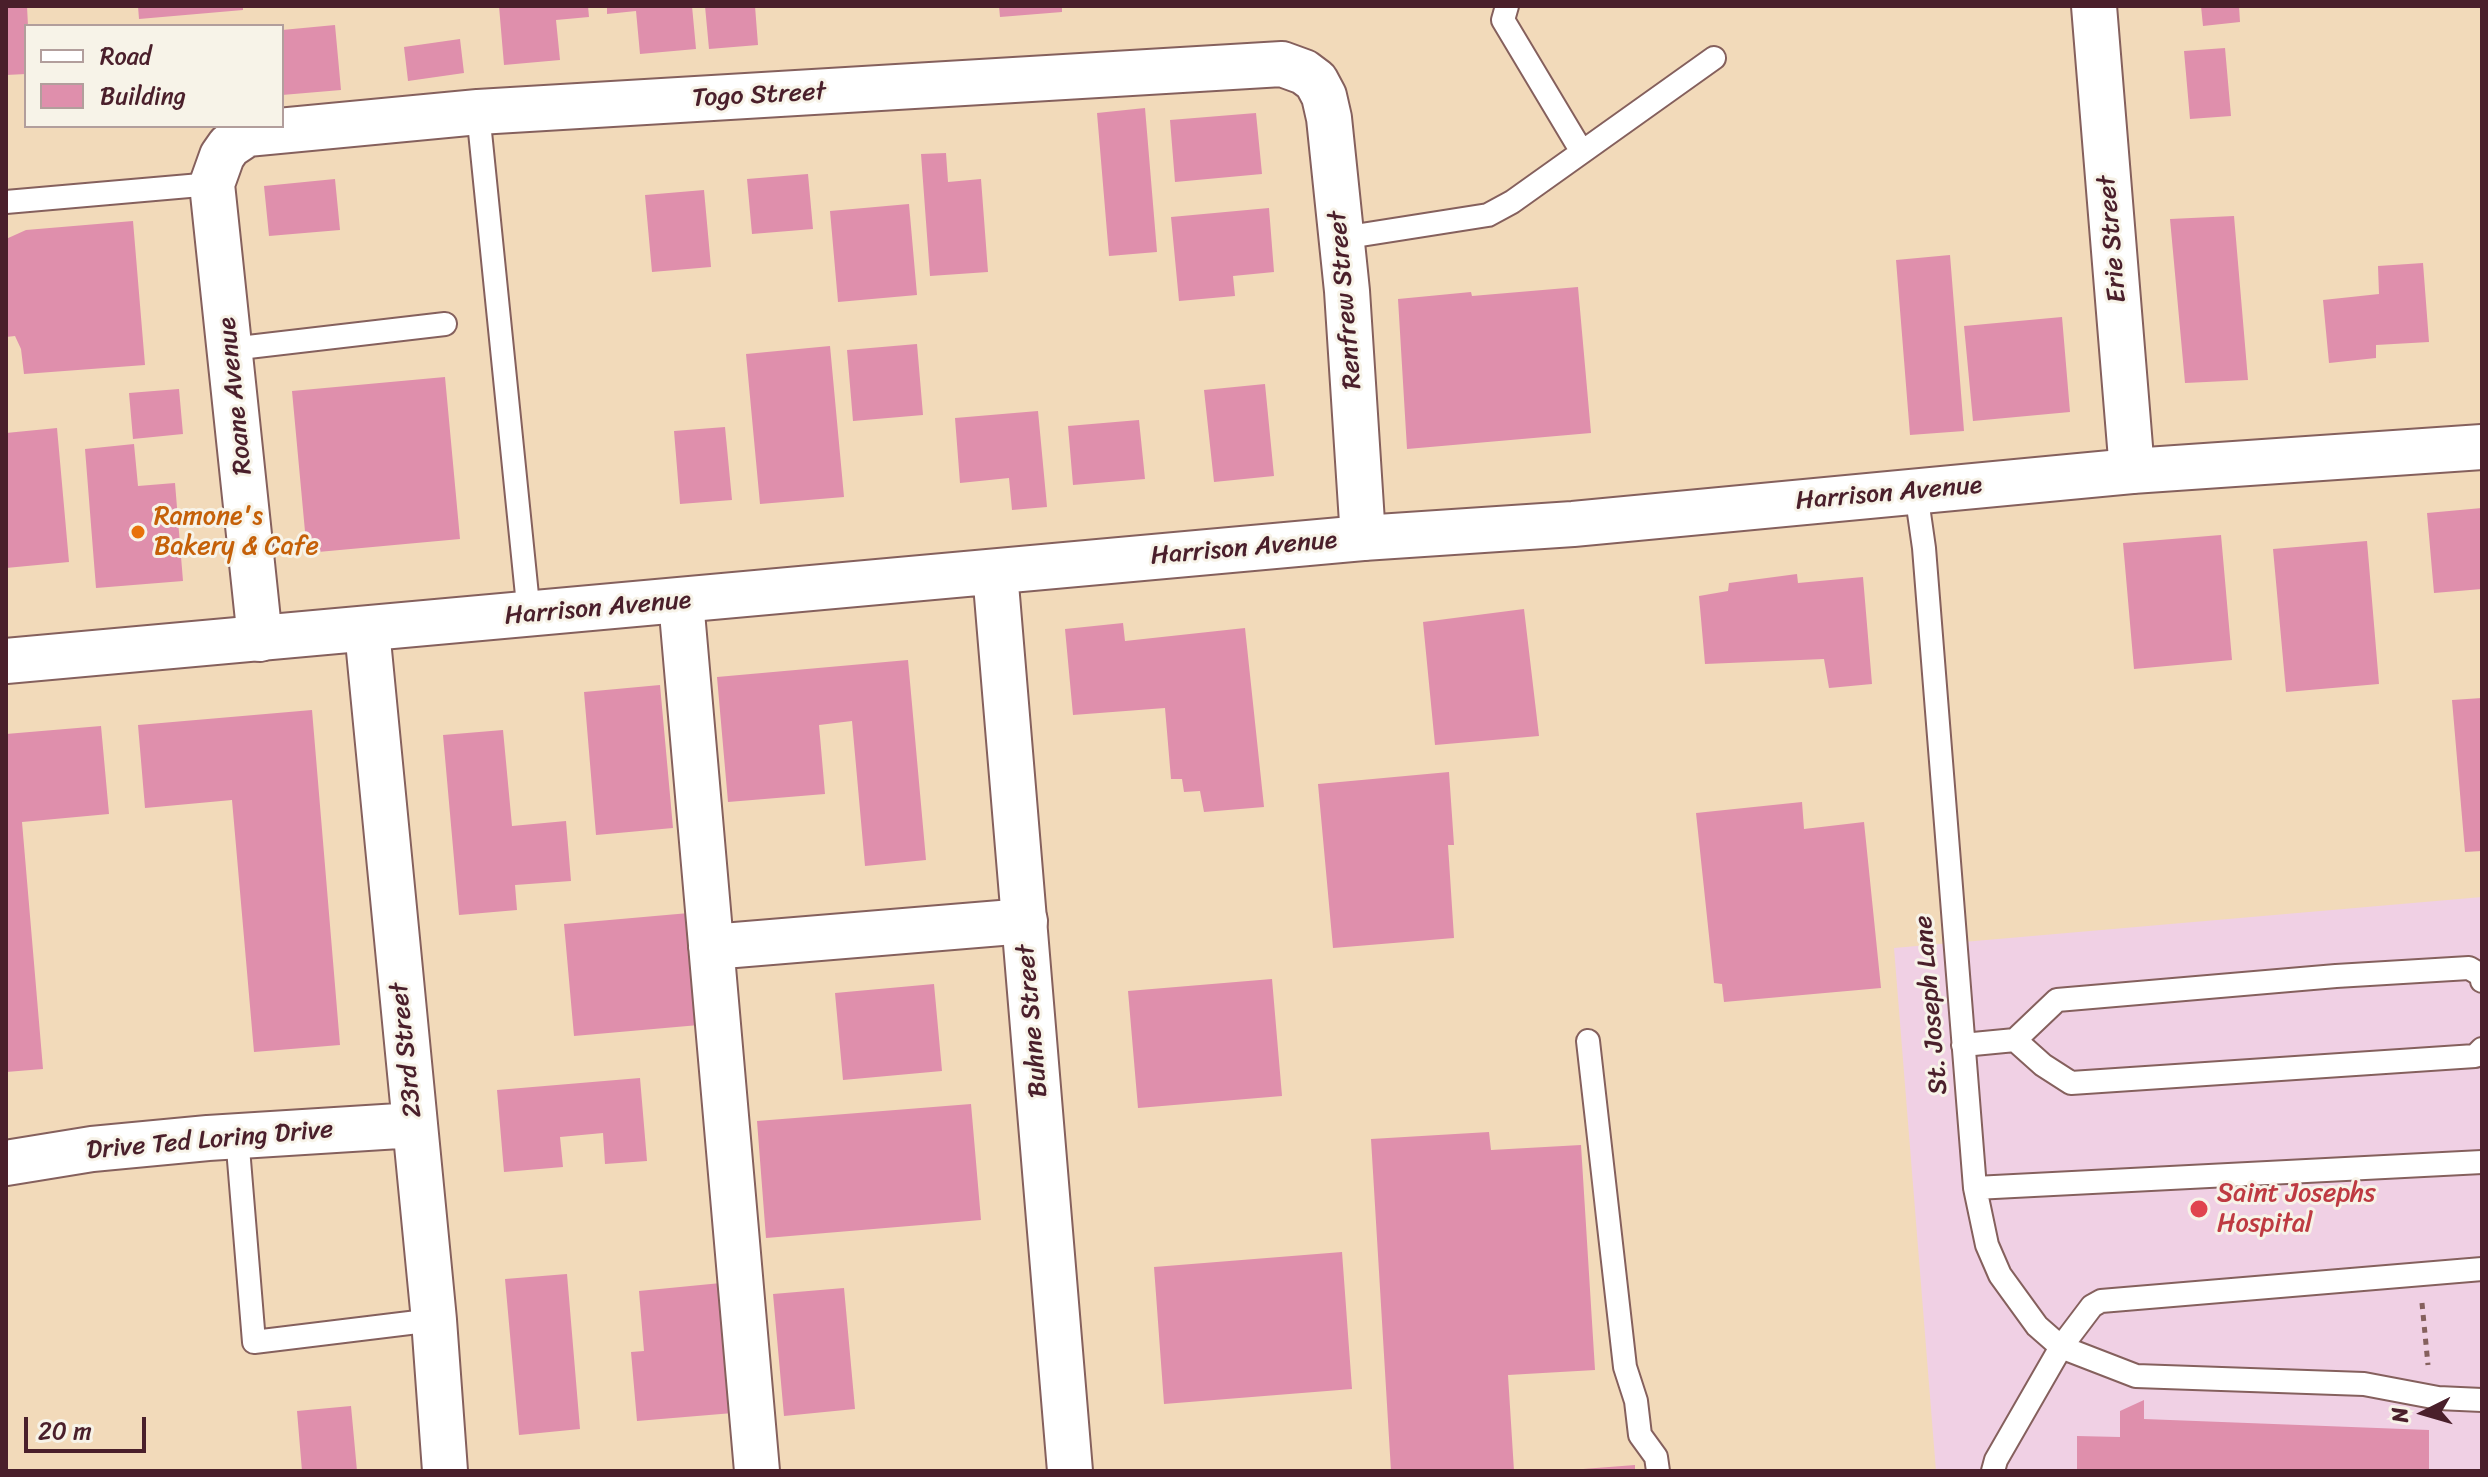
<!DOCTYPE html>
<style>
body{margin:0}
#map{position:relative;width:2488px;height:1477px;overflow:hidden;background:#f2daba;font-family:Sriracha,sans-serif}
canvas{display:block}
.frame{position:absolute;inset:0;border:8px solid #4a1f2b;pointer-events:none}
.legend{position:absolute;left:24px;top:24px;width:260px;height:104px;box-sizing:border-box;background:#f7f3e8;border:2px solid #b29e9c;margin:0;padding:10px 14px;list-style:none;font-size:24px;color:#4a1f2b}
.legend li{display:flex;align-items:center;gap:16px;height:40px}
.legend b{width:40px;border:2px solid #b29e9c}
.north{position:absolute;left:2384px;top:1373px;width:80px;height:80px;-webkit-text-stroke:6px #f7f3e8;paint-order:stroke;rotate:265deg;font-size:22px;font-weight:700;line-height:32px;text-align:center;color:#4a1f2b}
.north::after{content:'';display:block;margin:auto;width:28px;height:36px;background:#4a1f2b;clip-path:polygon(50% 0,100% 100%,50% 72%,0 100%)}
.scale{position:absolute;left:24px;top:1417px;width:122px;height:36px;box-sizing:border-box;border:4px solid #4a1f2b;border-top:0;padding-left:10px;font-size:24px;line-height:28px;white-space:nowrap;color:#4a1f2b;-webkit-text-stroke:6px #f7f3e8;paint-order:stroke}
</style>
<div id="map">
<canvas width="2488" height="1477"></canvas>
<div class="frame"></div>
<ul class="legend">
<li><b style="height:10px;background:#fff"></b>Road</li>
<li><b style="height:22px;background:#df8fac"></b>Building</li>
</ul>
<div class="north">N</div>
<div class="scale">20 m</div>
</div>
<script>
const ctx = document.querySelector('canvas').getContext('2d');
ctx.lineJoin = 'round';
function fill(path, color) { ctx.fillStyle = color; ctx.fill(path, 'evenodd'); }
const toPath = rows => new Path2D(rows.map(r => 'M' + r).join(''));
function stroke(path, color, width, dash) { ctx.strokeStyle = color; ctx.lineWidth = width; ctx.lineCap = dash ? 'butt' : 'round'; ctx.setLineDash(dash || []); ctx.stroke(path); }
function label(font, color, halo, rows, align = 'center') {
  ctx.font = font + ' Sriracha,sans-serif'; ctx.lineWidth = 6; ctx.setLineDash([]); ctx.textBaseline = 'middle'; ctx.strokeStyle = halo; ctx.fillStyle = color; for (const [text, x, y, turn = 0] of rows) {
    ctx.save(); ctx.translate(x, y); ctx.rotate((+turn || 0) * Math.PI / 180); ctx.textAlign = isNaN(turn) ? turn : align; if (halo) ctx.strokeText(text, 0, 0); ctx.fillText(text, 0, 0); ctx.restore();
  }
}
const built = toPath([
 [2482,897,2482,1471,1936,1471,1894,948]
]);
const building = toPath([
 [6,6,27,6,28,26,26,26,26,74,6,75],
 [138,6,243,6,243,10,139,19],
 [499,6,588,6,589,17,556,20,560,60,504,65],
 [607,6,692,6,696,49,640,54,636,11,607,14],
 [705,6,755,6,758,45,709,49],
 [999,6,1062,6,1062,12,1000,17],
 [2201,6,2239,6,2240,22,2203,26],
 [335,25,341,90,282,95,282,30],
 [460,39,464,73,408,81,404,47],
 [2225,48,2231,116,2190,119,2184,51],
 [1145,108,1157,252,1109,256,1097,113],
 [1256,113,1262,174,1175,182,1170,120],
 [946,153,948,182,981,179,988,272,930,276,921,154],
 [808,174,813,229,752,234,747,179],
 [335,179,340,230,269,236,264,186],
 [704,190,711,267,652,272,645,195],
 [909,204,917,295,838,302,830,211],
 [1269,208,1274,272,1233,276,1235,296,1179,301,1171,217],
 [2234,216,2248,380,2185,383,2170,219],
 [133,221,145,365,24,374,21,349,15,336,6,337,6,239,26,230],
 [1950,255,1964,431,1910,435,1896,260],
 [2423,263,2429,342,2376,345,2376,358,2329,363,2323,300,2379,294,2378,266],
 [1578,287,1591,433,1407,449,1398,299,1471,292,1472,296],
 [2062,317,2070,412,1973,421,1964,326],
 [917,344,923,415,853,421,847,350],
 [830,346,844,497,760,504,746,354],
 [445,377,460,539,307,553,292,391],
 [1265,384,1274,476,1214,482,1204,390],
 [179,389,183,434,133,439,129,393],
 [1038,411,1047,507,1012,510,1009,478,960,483,955,418],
 [1139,420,1145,479,1073,485,1068,426],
 [725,427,732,500,680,504,674,431],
 [57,428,69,562,6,568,6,433],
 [134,444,138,486,175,483,183,581,96,588,85,449],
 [2482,508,2482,589,2434,593,2427,513],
 [2221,535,2232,660,2134,669,2123,543],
 [2367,541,2379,684,2286,692,2273,549],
 [1797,574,1798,583,1863,577,1872,684,1829,688,1824,659,1705,664,1699,596,1728,591,1729,583],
 [1524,609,1539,736,1435,745,1423,622],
 [1123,623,1125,641,1245,628,1264,807,1204,812,1200,791,1184,792,1182,779,1171,779,1165,708,1073,715,1065,629],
 [908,660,926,860,865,866,852,721,819,725,825,794,728,802,717,677],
 [660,685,673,828,596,835,584,692],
 [2482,698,2482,851,2465,852,2452,700],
 [312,710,340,1045,254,1052,232,800,145,808,138,725],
 [101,726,109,814,22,822,43,1069,6,1072,6,734],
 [503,730,512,826,566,821,571,881,515,885,517,910,459,915,443,735],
 [1449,772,1454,845,1448,845,1454,938,1333,948,1318,784],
 [1802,802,1804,829,1864,822,1881,988,1724,1002,1722,984,1714,983,1696,813],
 [689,913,699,1025,574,1036,564,924],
 [1272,979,1282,1096,1138,1108,1128,991],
 [934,984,942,1071,843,1080,835,993],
 [640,1078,647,1161,605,1164,603,1133,560,1137,563,1167,504,1172,497,1090],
 [971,1104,981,1220,766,1238,757,1121],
 [1489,1132,1491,1150,1581,1145,1595,1370,1508,1375,1514,1471,1391,1471,1371,1139],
 [1342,1252,1352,1389,1164,1404,1154,1267],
 [567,1274,580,1429,519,1435,505,1279],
 [721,1283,733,1413,637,1421,631,1352,644,1351,639,1291],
 [844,1288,855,1409,784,1416,773,1294],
 [2144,1400,2144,1419,2429,1430,2429,1471,2077,1471,2077,1436,2120,1437,2120,1411],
 [351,1406,357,1471,302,1471,297,1411],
 [1635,1465,1635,1471,1583,1471,1583,1469]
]);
const path = toPath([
 [2422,1303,2428,1365]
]);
const lane = toPath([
 [1507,6,1503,20,1582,152],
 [478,112,529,615],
 [6,202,212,184],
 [1342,238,1488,215,1512,202,1714,58],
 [231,349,445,324],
 [1916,492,1924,548,1975,1188,1987,1245,2000,1275,2037,1326,2061,1347,2136,1376,2364,1384,2438,1398,2482,1400],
 [2015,1040,2043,1065,2071,1083,2475,1056,2482,1049],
 [1588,1041,1625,1367,1636,1401,1640,1435,1656,1457,1658,1471],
 [1963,1045,2015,1040,2057,1000,2336,976,2469,968,2481,975,2482,981],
 [237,1136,254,1342,434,1320],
 [1975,1188,2482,1162],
 [1993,1471,1996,1460,2061,1347,2092,1306,2101,1301,2482,1269]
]);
const street = toPath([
 [2094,6,2132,471],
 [681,601,757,1471],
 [367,630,434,1320,445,1471],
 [260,639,212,184,222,156,229,146,247,134,478,112,1282,64,1304,72,1316,81,1324,96,1329,118,1347,291,1363,538],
 [711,947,1025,921],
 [6,1163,92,1149,208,1138,415,1125]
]);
const secondary = toPath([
 [995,572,1070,1471],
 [6,661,1363,538,1573,524,2132,471,2482,447]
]);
const markers = [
 [138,532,8,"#e8710a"],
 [2199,1209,10,"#e0444e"]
];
const streetNames = [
 ["Togo Street",759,96,-3],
 ["Erie Street",2113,239,-95],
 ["Renfrew Street",1346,300,-95],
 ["Roane Avenue",236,396,-96],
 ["Harrison Avenue",1889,494,-5],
 ["Harrison Avenue",1244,549,-5],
 ["Harrison Avenue",598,609,-5],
 ["St. Joseph Lane",1932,1005,-95],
 ["Buhne Street",1033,1021,-95],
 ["23rd Street",407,1050,-96],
 ["Drive Ted Loring Drive",210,1141,-5]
];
const foodNames = [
 ["Ramone's",154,517],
 ["Bakery & Cafe",154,547]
];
const healthNames = [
 ["Saint Josephs",2217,1194],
 ["Hospital",2217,1224]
];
fill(built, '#f0d0e4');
fill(building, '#df8fac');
stroke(lane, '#85605d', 26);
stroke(street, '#85605d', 48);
stroke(secondary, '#85605d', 48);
stroke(path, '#85605d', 5, [6, 6]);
stroke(lane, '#fff', 22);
stroke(street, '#fff', 44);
stroke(secondary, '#fff', 44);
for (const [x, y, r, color] of markers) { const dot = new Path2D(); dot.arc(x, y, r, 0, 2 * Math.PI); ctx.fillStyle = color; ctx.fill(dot); stroke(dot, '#f7f3e8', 3); }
label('26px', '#4a1f2b', '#f7f3e8', streetNames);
label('26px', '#c56008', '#f7f3e8', foodNames, 'left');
label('26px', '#be3a42', '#f7f3e8', healthNames, 'left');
</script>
